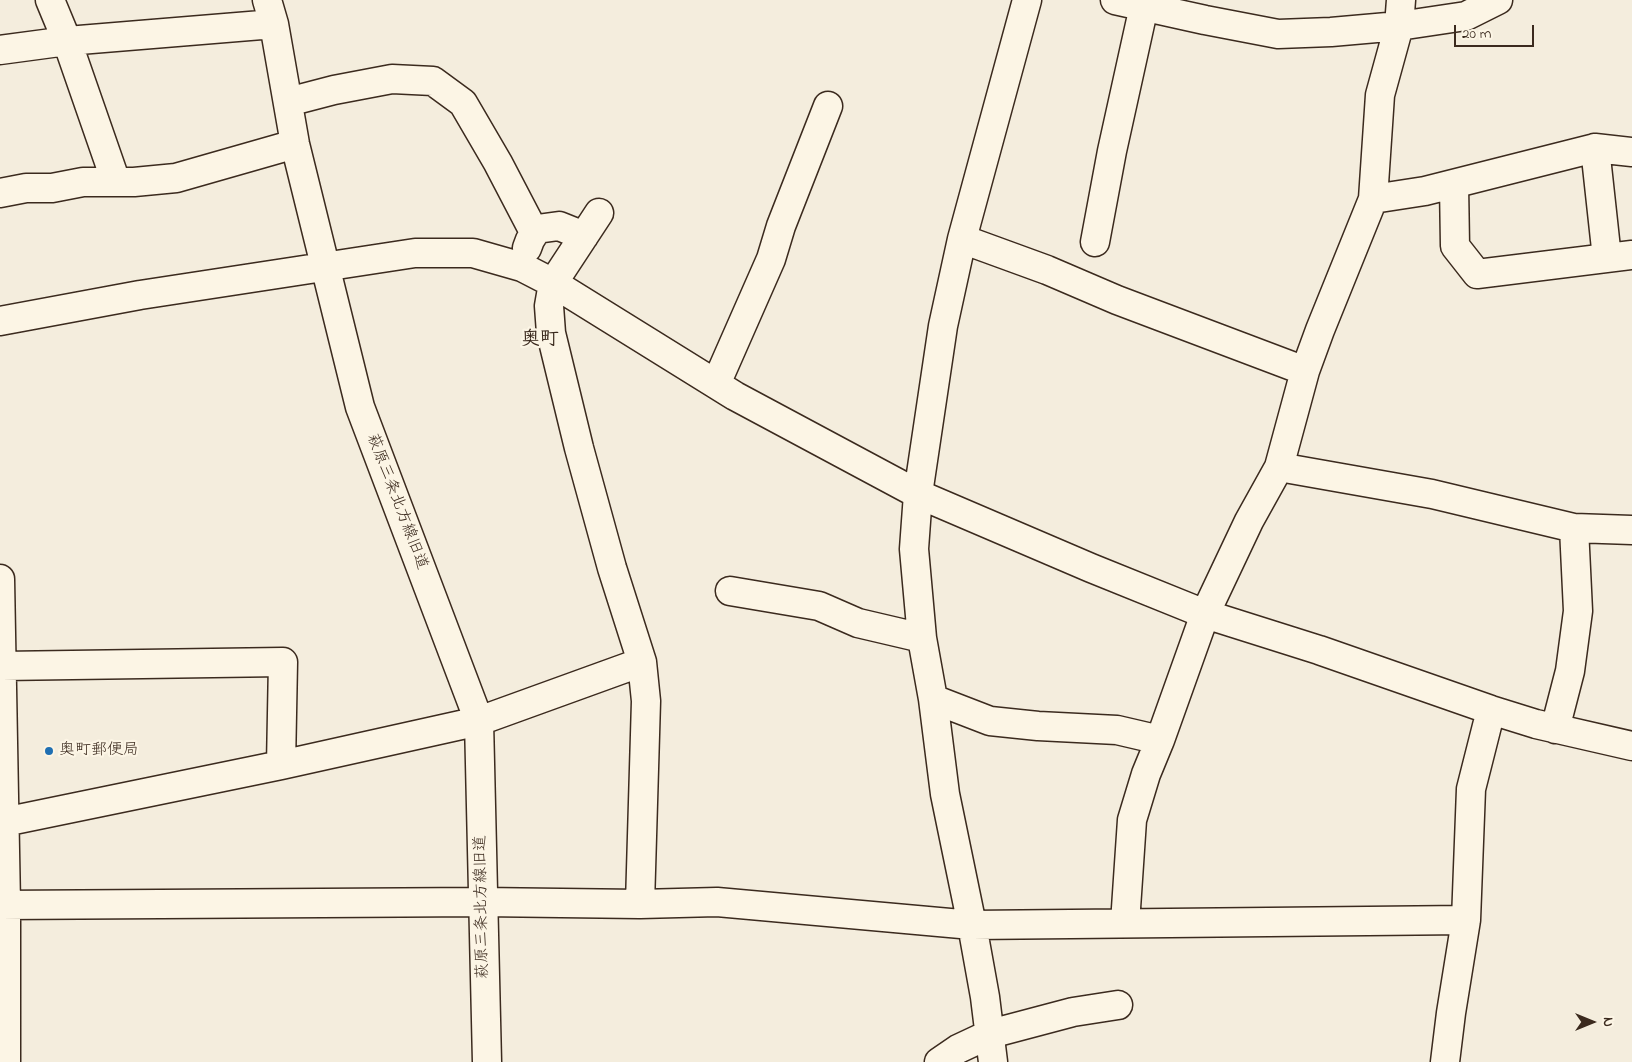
<!DOCTYPE html>
<meta charset="utf-8">
<style>
body{margin:0}
#map{position:relative;width:1632px;height:1062px;overflow:hidden;background:#f4eddd;font-family:"Indie Flower",sans-serif}
canvas{display:block}
.north{position:absolute;left:1567px;top:997px;width:50px;height:50px;-webkit-text-stroke:4px #fcf5e5;paint-order:stroke;rotate:90deg;font-size:14px;font-weight:700;line-height:20px;text-align:center;color:#3b2a1e}
.north::after{content:'';display:block;margin:auto;width:18px;height:22px;background:#3b2a1e;clip-path:polygon(50% 0,100% 100%,50% 72%,0 100%)}
.scale{position:absolute;left:1454px;top:25px;width:80px;height:22px;box-sizing:border-box;border:2px solid #3b2a1e;border-top:0;padding-left:6px;font-size:15px;line-height:18px;white-space:nowrap;color:#3b2a1e;-webkit-text-stroke:4px #fcf5e5;paint-order:stroke}
</style>
<div id="map">
<canvas width="1632" height="1062"></canvas>
<div class="north">N</div>
<div class="scale">20 m</div>
</div>
<script>
const ctx = document.querySelector('canvas').getContext('2d');
ctx.lineJoin = 'round';
const toPath = rows => new Path2D(rows.map(r => 'M' + r).join(''));
function stroke(path, color, width, dash) { ctx.strokeStyle = color; ctx.lineWidth = width; ctx.lineCap = dash ? 'butt' : 'round'; ctx.setLineDash(dash || []); ctx.stroke(path); }
function label(font, color, halo, rows, align = 'center') {
  ctx.font = font + ' "Indie Flower","Klee One",sans-serif'; ctx.lineWidth = 4.5; ctx.setLineDash([]); ctx.textBaseline = 'middle'; ctx.strokeStyle = halo; ctx.fillStyle = color; for (const [text, x, y, turn = 0] of rows) {
    ctx.save(); ctx.translate(x, y); ctx.rotate((+turn || 0) * Math.PI / 180); ctx.textAlign = isNaN(turn) ? turn : align; if (halo) ctx.strokeText(text, 0, 0); ctx.fillText(text, 0, 0); ctx.restore();
  }
}
const minor = toPath([
 [50,0,67,41,116,182],
 [267,0,274,24,295,144,360,407,479,721,487,1062],
 [1115,0,1205,20,1278,34,1331,32,1399,26,1466,16,1498,0],
 [0,50,67,41,274,24],
 [288,102,334,90,392,79,433,81,463,103,498,163,534,232],
 [1595,148,1607,258],
 [1454,184,1455,246,1477,274,1632,255],
 [0,193,26,188,52,188,83,182,134,182,176,178,295,144],
 [1373,199,1425,191,1595,148,1632,152],
 [599,213,553,283,549,306,551,333,579,448,612,568,642,662,646,701,640,904],
 [962,239,1047,270,1117,300,1305,371],
 [1095,242,1112,151,1144,6],
 [527,248,530,240,537,229,559,226,584,236],
 [0,321,140,295,415,253,473,253,522,267,553,283,735,396,918,494,1091,568,1205,614,1319,650,1491,710,1536,724,1632,746],
 [716,384,771,259,781,226,828,106],
 [1279,467,1432,494,1574,528,1632,530],
 [0,579,6,905,6,1062],
 [730,591,819,606,858,623,922,638],
 [2,666,283,662,281,765],
 [933,699,990,721,1038,726,1117,730,1160,740],
 [1555,729,1570,671,1578,611,1574,528],
 [4,822,281,765,479,721,642,662],
 [0,905,482,902,640,904,717,902,972,925,1466,920],
 [1125,923,1132,820,1146,774,1160,740,1205,614,1249,521,1279,467,1305,371,1320,330,1373,199,1380,95,1399,26,1401,0],
 [939,1062,958,1049,990,1034,1073,1012,1118,1005],
 [993,1062,985,997,972,925,945,794,933,699,922,638,914,549,918,494,943,326,962,239,1027,0],
 [1445,1062,1451,1013,1466,920,1471,789,1491,710]
]);
const markers = [
 [49,751,5,"#1f6fb2"]
];
const streetNames = [
 ["萩原三条北方線旧道",396,502,69],
 ["萩原三条北方線旧道",483,907,-91]
];
const poiNames = [
 ["奥町郵便局",59,751]
];
const quarterNames = [
 ["奥町",540,341]
];
stroke(minor, '#3b2a1e', 31);
stroke(minor, '#fcf5e5', 28);
for (const [x, y, r, color] of markers) { const dot = new Path2D(); dot.arc(x, y, r, 0, 2 * Math.PI); ctx.fillStyle = color; ctx.fill(dot); stroke(dot, '#fcf5e5', 2); }
label('16px', '#3b2a1e', '#fcf5e5', streetNames);
label('16px', '#3b2a1e', '#fcf5e5', poiNames, 'left');
label('bold 19px', '#3b2a1e', '#fcf5e5', quarterNames);
</script>
